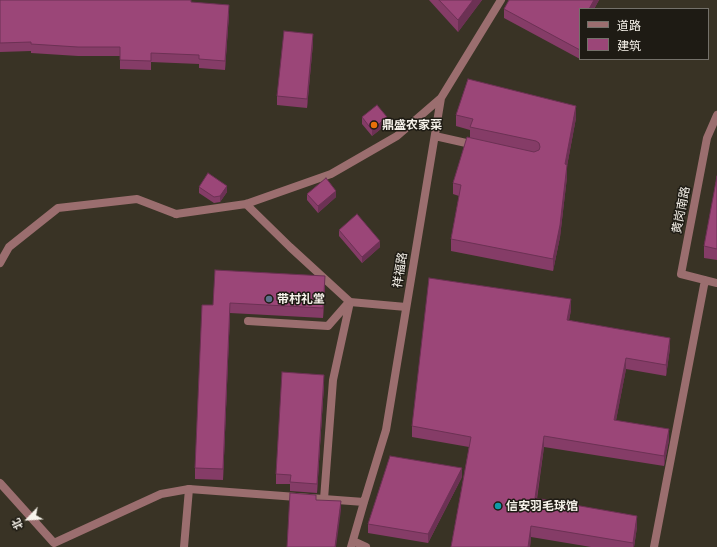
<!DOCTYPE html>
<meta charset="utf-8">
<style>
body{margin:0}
#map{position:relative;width:717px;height:547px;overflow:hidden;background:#393325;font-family:"Exo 2","Noto Sans SC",sans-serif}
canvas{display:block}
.legend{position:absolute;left:579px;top:8px;width:130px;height:52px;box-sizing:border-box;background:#1e1b14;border:1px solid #74716a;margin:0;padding:5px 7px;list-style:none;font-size:12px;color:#f6f2ea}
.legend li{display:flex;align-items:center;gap:8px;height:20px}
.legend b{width:20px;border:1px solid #74716a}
.north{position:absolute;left:8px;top:499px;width:40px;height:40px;-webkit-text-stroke:3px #1e1b14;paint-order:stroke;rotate:245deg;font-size:11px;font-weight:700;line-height:16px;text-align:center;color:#f6f2ea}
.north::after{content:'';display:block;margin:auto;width:14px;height:18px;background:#f6f2ea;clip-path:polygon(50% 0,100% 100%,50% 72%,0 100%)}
</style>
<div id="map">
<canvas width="717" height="547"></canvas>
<ul class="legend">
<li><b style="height:5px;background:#9b6e6f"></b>道路</li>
<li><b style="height:11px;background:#9b4678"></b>建筑</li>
</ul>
<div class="north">北</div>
</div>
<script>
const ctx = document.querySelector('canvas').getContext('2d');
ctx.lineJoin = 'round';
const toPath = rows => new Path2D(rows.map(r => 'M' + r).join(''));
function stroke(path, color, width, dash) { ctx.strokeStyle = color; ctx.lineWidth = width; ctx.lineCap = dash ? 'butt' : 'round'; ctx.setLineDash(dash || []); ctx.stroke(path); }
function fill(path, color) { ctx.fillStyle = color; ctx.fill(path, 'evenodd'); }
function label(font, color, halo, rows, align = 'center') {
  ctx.font = font + ' "Exo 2","Noto Sans SC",sans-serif'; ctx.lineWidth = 3; ctx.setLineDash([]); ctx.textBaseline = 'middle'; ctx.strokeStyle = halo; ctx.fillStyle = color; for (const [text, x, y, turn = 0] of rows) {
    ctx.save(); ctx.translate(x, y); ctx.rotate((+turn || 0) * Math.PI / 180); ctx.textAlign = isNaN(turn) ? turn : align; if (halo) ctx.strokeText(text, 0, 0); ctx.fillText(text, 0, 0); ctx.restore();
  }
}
const lane = toPath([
 [0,263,9,247,58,208,137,199,176,214],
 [248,321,328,326,349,302],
 [324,499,333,380,350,302],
 [184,547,189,489]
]);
const street = toPath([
 [717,115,707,138,681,274,717,283],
 [435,136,475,145],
 [246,204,290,247,350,302,406,307],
 [176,214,246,204,331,174,397,136,441,98],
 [0,483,54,543,161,494,189,489,364,502],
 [353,541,366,547],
 [351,547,364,502,386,430,441,98,501,0],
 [654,547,705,280]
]);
const wall = toPath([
 [0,0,191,0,191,2,229,14,225,70,199,68,199,64,151,62,151,70,120,69,120,56,78,56,31,53,31,51,0,52],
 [429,0,482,0,458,32],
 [509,0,599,0,594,9,580,9,580,59,504,18,504,9],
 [313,43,307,108,277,105,277,96],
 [456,115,576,118,567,166,567,177,560,237,553,271,451,251,451,239,459,196,453,194,453,183,470,138,470,130,456,126],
 [362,117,387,124,372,136,362,124],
 [717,176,717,260,704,258,704,246],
 [199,187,227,192,220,202,214,203,199,193],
 [307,194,336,197,318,213,307,200],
 [339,230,380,247,362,263,339,236],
 [325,287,323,318,230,313,223,480,195,479,195,468,213,305],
 [571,310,569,320,670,348,666,376,626,369,616,420,669,440,664,466,544,447,537,499,637,527,634,547,591,547,531,537,530,547,451,547,469,447,412,437,412,426],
 [324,384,317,493,290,491,290,484,276,484,276,474],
 [462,477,428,543,368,533,368,524]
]);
const shadedWall = toPath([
 [473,0,482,0,458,32,458,20],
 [594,0,599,0,594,9,589,9],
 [229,5,229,14,225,70,225,61],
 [313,34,313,43,307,108,307,99],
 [576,106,576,118,567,166,567,177,560,237,553,271,553,259,565,164],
 [387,117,387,124,372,136,372,130],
 [227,186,227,192,220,202,220,196],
 [336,191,336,197,318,213,318,206],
 [380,241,380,247,362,263,362,257],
 [325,276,325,287,323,318,323,308],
 [571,299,571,310,567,331,567,320],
 [230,303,230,313,223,480,223,469],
 [670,338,670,348,666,376,666,365],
 [626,358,626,369,614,431,614,420],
 [324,375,324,384,317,493,317,484],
 [669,429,669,440,664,466,664,456],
 [544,436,544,447,535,509,535,498],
 [462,468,462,477,428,543,428,534],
 [341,501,341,510,336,547,335,547],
 [637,516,637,527,634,547,633,547,633,543],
 [531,526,531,537,530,547,528,547]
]);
const building = toPath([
 [0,0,191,0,191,2,229,5,225,61,199,59,199,55,151,53,151,61,120,60,120,47,78,47,31,44,31,42,0,43,0,0],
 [439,0,473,0,458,20,439,0],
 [509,0,594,0,589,9,580,9,580,50,504,9,509,0],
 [284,31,313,34,307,99,277,96,284,31],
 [468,79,576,106,565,164,567,165,560,225,553,259,451,239,461,185,453,183,467,137,534,152,539,150,540,147,539,143,536,141,470,127,473,119,456,115,468,79],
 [377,105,387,117,372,130,362,117,377,105],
 [208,173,227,186,220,196,214,197,199,187,208,173],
 [717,176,717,249,704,246,717,176],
 [326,178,336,191,318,206,307,194,326,178],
 [357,214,380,241,362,257,339,230,357,214],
 [215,270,325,276,323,308,230,303,223,469,195,468,202,305,213,305,215,270],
 [429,278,571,299,567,320,670,338,666,365,626,358,614,420,669,429,664,456,544,436,535,498,637,516,633,543,531,526,528,547,451,547,471,437,412,426,429,278],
 [282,372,324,375,317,484,290,482,291,475,276,474,282,372],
 [390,456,462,468,428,534,368,524,390,456],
 [290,493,316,495,316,500,341,501,335,547,287,547,290,493]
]);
const markers = [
 [374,125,4,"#e8710a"],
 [269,299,4,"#5c6f8a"],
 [498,506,4,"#0f9aa8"]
];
const poiNames = [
 ["鼎盛农家菜",382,125],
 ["带村礼堂",277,299],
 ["信安羽毛球馆",506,506]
];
const streetNames = [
 ["黄岗南路",681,210,-79],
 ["祥福路",400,270,-81]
];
stroke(lane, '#9b6e6f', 8);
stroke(street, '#9b6e6f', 8);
fill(wall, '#853c67');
fill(shadedWall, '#6c3154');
fill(building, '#9b4678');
stroke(building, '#6c3154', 1);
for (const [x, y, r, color] of markers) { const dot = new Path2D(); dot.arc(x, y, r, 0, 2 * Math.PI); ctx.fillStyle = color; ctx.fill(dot); stroke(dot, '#1e1b14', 1.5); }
label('bold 12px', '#f6f2ea', '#1e1b14', poiNames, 'left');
label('12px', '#f6f2ea', '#1e1b14', streetNames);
</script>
